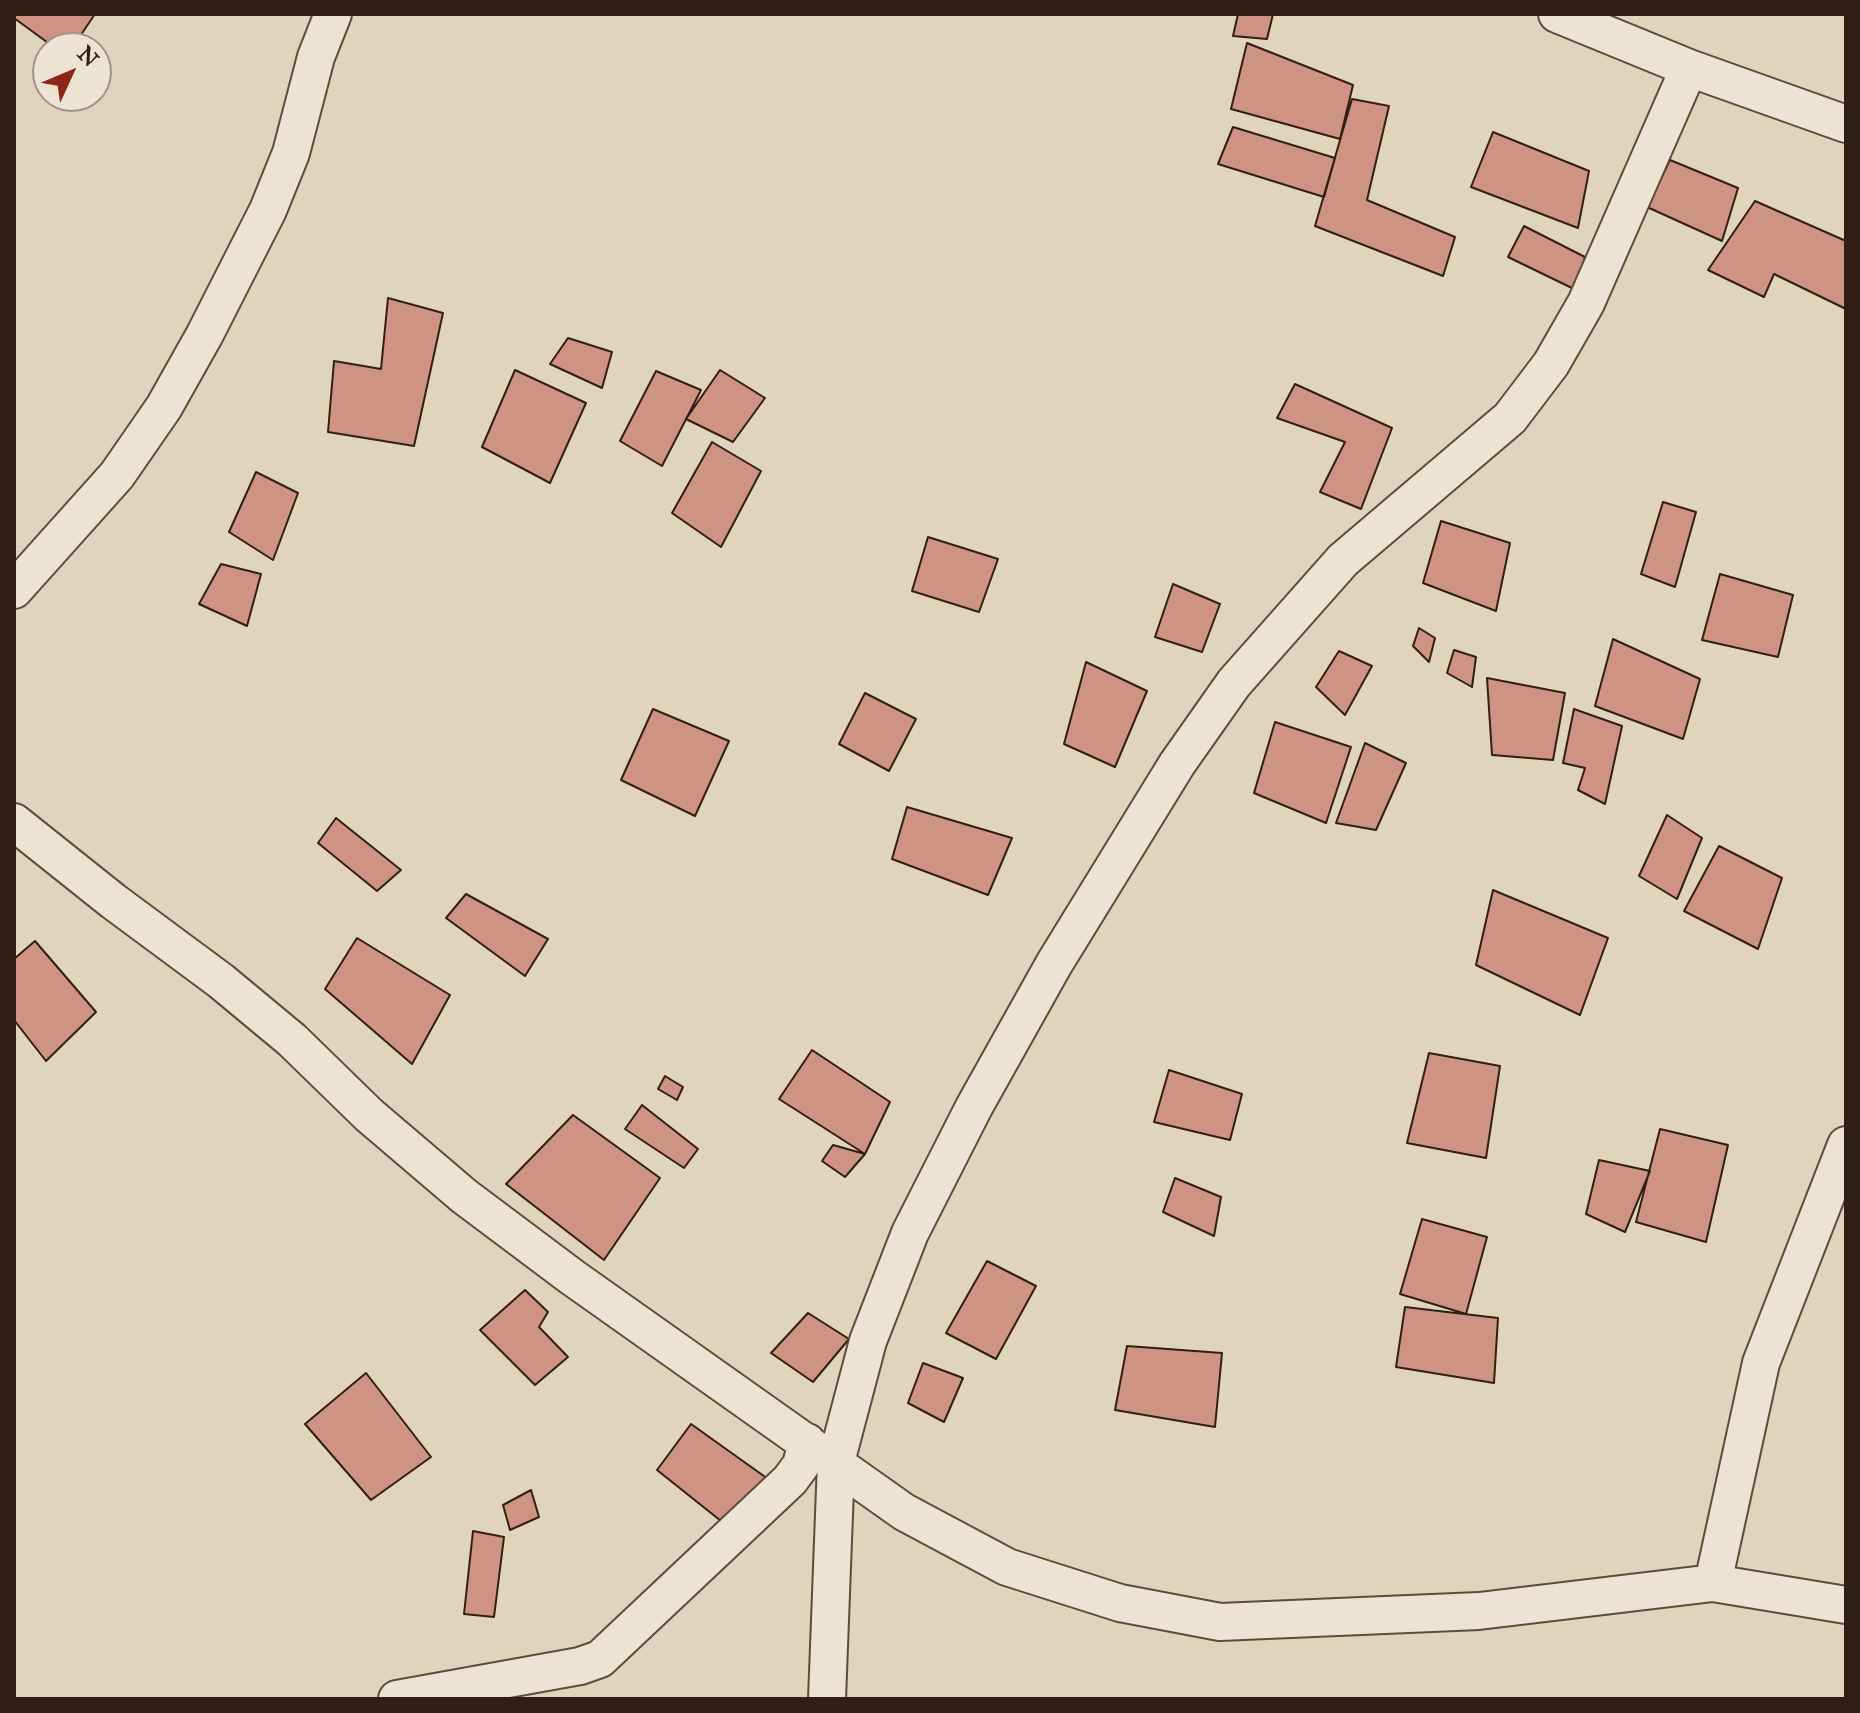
<!DOCTYPE html>
<style>
body{margin:0}
#map{position:relative;width:1860px;height:1713px;overflow:hidden;background:#e1d4bc;font-family:"IM FELL Great Primer",serif}
canvas{display:block}
.frame{position:absolute;inset:0;border:16px solid #311e14;pointer-events:none}
.north{position:absolute;left:32px;top:32px;width:80px;height:80px;box-sizing:border-box;background:#ece3d3;border:2px solid #a19487;border-radius:50%;rotate:46deg;font-size:22px;font-weight:700;line-height:32px;text-align:center;color:#311e14}
.north::after{content:'';display:block;margin:auto;width:28px;height:36px;background:#8f2418;clip-path:polygon(50% 0,100% 100%,50% 72%,0 100%)}
</style>
<div id="map">
<canvas width="1860" height="1713"></canvas>
<div class="frame"></div>
<div class="north">N</div>
</div>
<script>
const ctx = document.querySelector('canvas').getContext('2d');
ctx.lineJoin = 'round';
function fill(path, color) { ctx.fillStyle = color; ctx.fill(path, 'evenodd'); }
const toPath = rows => new Path2D(rows.map(r => 'M' + r).join(''));
function stroke(path, color, width, dash) { ctx.strokeStyle = color; ctx.lineWidth = width; ctx.lineCap = dash ? 'butt' : 'round'; ctx.setLineDash(dash || []); ctx.stroke(path); }
const building = toPath([
 [14,14,95,14,72,48,55,48,14,18,14,14],
 [1238,14,1273,14,1267,39,1233,36,1238,14],
 [1247,43,1353,85,1340,139,1231,109,1247,43],
 [1352,99,1389,106,1367,200,1455,237,1443,276,1315,226,1352,99],
 [1233,127,1335,158,1324,197,1218,164,1233,127],
 [1493,132,1589,171,1578,228,1471,187,1493,132],
 [1670,160,1738,188,1722,241,1647,207,1670,160],
 [1755,201,1846,241,1846,309,1774,274,1764,297,1708,270,1755,201],
 [1524,226,1585,257,1576,290,1508,257,1524,226],
 [388,298,443,313,414,446,328,432,334,361,381,369,388,298],
 [568,338,612,352,602,388,550,364,568,338],
 [515,370,586,403,550,483,482,447,515,370],
 [720,370,765,398,733,442,686,419,720,370],
 [656,371,701,390,662,466,620,441,656,371],
 [1295,384,1392,428,1361,509,1320,492,1345,442,1277,418,1295,384],
 [712,442,761,471,721,547,672,513,712,442],
 [256,472,298,493,273,560,229,532,256,472],
 [1663,502,1696,512,1675,587,1641,574,1663,502],
 [1441,521,1510,543,1496,611,1423,583,1441,521],
 [928,537,998,559,979,612,912,591,928,537],
 [221,564,261,574,247,626,199,604,221,564],
 [1720,574,1793,595,1778,657,1702,640,1720,574],
 [1173,584,1220,604,1202,652,1155,637,1173,584],
 [1419,628,1435,638,1429,662,1413,646,1419,628],
 [1613,639,1700,679,1683,739,1595,706,1613,639],
 [1454,650,1476,657,1472,687,1447,673,1454,650],
 [1339,651,1372,666,1345,715,1316,687,1339,651],
 [1086,662,1147,691,1115,767,1064,744,1086,662],
 [1487,678,1565,693,1553,760,1492,755,1487,678],
 [865,693,916,719,889,771,839,744,865,693],
 [653,709,729,741,695,816,621,780,653,709],
 [1574,709,1622,726,1605,804,1578,790,1585,768,1563,763,1574,709],
 [1275,722,1351,747,1326,823,1254,793,1275,722],
 [1365,743,1406,763,1376,830,1336,823,1365,743],
 [907,807,1012,838,988,895,892,859,907,807],
 [1667,815,1702,838,1677,899,1639,876,1667,815],
 [336,818,401,870,377,891,318,843,336,818],
 [1719,846,1782,878,1758,949,1684,911,1719,846],
 [1493,890,1608,938,1580,1015,1476,965,1493,890],
 [466,894,548,939,525,976,446,918,466,894],
 [357,938,450,995,412,1064,325,989,357,938],
 [35,941,96,1012,46,1061,14,1020,14,959,35,941],
 [812,1050,890,1102,865,1154,779,1099,812,1050],
 [1429,1053,1500,1066,1486,1158,1407,1143,1429,1053],
 [1169,1070,1242,1094,1230,1140,1154,1122,1169,1070],
 [665,1076,683,1087,677,1100,658,1089,665,1076],
 [642,1105,698,1149,684,1168,625,1129,642,1105],
 [573,1115,660,1178,604,1260,506,1184,573,1115],
 [1660,1129,1728,1145,1706,1242,1636,1222,1660,1129],
 [833,1145,865,1154,845,1177,822,1161,833,1145],
 [1599,1160,1650,1171,1625,1232,1586,1214,1599,1160],
 [1175,1178,1221,1197,1214,1236,1163,1212,1175,1178],
 [1422,1219,1487,1237,1466,1314,1400,1294,1422,1219],
 [987,1261,1036,1286,996,1359,946,1333,987,1261],
 [525,1290,548,1312,539,1327,568,1357,535,1385,480,1330,525,1290],
 [1405,1307,1498,1318,1494,1383,1396,1367,1405,1307],
 [808,1313,849,1339,813,1382,771,1353,808,1313],
 [1127,1346,1222,1353,1215,1427,1115,1410,1127,1346],
 [923,1363,963,1378,944,1422,908,1403,923,1363],
 [366,1373,431,1457,371,1500,305,1424,366,1373],
 [691,1424,768,1479,726,1525,657,1470,691,1424],
 [531,1490,539,1517,510,1530,503,1505,531,1490],
 [473,1531,504,1537,494,1617,464,1614,473,1531]
]);
const minor = toPath([
 [1557,14,1689,68,1846,124],
 [14,590,117,475,164,407,205,334,268,210,291,153,316,57,333,14],
 [14,822,113,901,221,981,292,1040,369,1115,464,1196,572,1277,904,1512,1007,1567,1120,1603,1220,1622,1479,1611,1713,1583,1846,1605],
 [1713,1583,1761,1363,1846,1145],
 [397,1699,580,1666,600,1659,790,1480,801,1465,807,1442],
 [827,1699,836,1462,868,1341,910,1233,974,1107,1054,964,1177,764,1234,683,1343,560,1510,418,1551,364,1586,303,1689,68]
]);
fill(building, '#ce9382');
stroke(building, '#311e14', 2);
stroke(minor, '#5d4c3e', 40);
stroke(minor, '#ece3d3', 36);
</script>
